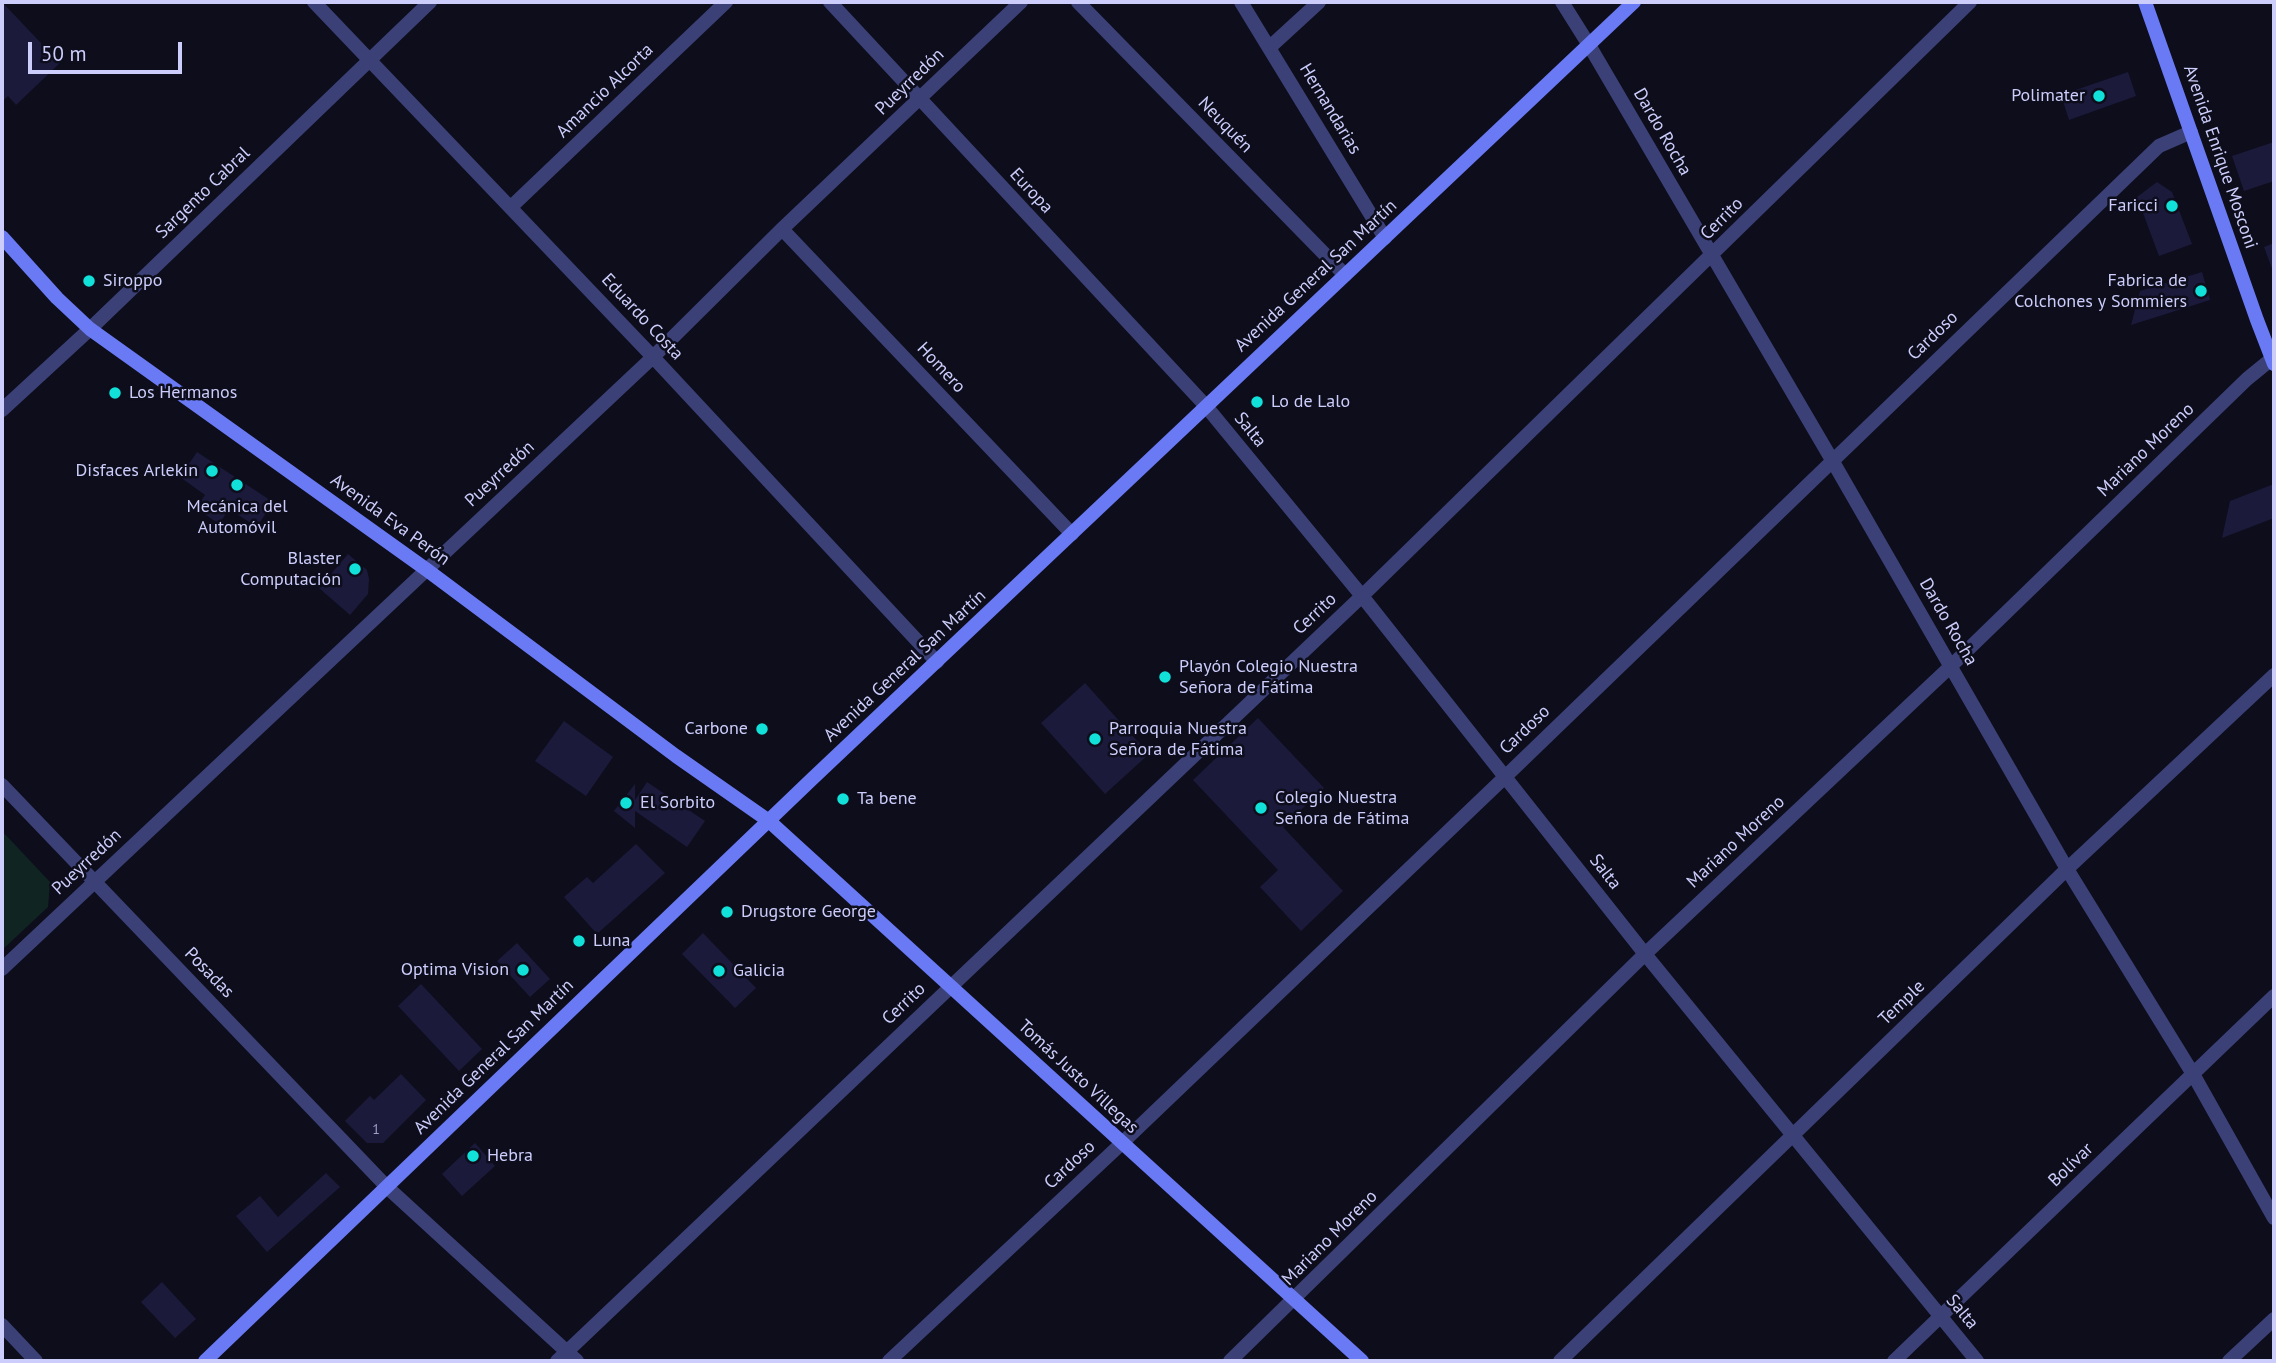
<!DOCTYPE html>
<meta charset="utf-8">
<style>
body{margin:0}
#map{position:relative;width:2276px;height:1363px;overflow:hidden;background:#0d0d1c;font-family:"PT Sans",sans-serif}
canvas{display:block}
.frame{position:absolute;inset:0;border:4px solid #cccdfb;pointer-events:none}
.scale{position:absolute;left:28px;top:42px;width:154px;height:32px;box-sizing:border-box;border:4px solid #cccdfb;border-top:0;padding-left:9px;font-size:21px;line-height:24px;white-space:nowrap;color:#cccdfb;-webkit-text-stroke:5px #0d0d1c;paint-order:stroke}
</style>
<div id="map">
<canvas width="2276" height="1363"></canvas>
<div class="frame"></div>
<div class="scale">50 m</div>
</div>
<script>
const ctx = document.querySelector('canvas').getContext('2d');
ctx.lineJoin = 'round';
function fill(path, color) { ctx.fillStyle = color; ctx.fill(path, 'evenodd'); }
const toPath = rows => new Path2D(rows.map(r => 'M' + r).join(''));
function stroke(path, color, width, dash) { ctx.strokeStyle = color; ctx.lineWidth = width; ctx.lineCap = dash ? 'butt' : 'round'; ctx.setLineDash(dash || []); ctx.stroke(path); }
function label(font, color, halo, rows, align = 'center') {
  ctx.font = font + ' "PT Sans",sans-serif'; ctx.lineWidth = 5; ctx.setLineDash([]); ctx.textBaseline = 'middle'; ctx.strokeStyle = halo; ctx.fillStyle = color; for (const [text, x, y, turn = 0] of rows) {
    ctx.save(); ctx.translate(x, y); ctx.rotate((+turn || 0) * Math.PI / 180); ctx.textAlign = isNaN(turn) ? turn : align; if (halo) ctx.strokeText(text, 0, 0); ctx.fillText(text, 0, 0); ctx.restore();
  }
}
const green = toPath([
 [2,831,50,882,48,907,2,950]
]);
const building = toPath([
 [2,2,60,63,16,105,8,96,2,102],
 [2128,72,2136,96,2069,120,2061,95],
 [2274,142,2274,181,2244,191,2232,156],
 [2157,182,2172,192,2192,244,2159,256,2137,197],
 [2274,243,2274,274,2264,247],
 [2202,272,2210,300,2131,325,2140,291],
 [197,452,273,502,257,527,229,509,219,524,196,508,205,495,180,477],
 [2274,484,2274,518,2222,538,2230,501],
 [348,554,367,570,369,579,368,594,350,615,319,588],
 [1085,683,1149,754,1105,794,1041,723],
 [1258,718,1324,788,1283,827,1343,891,1301,931,1260,887,1278,870,1193,780],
 [564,721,613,757,586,796,535,761],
 [647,782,705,821,687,847,635,811,635,828,614,811,635,784,635,800],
 [636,844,665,873,597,934,564,897,587,877,593,883],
 [703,933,756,988,735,1008,682,954],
 [517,943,550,979,530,997,497,961],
 [421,984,482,1049,459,1071,398,1006],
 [401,1074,426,1100,383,1143,367,1143,345,1121,370,1096,374,1100],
 [475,1143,495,1166,462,1196,442,1174],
 [326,1173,340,1187,267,1252,236,1216,260,1196,278,1217],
 [162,1282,196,1319,175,1338,141,1302]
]);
const minor = toPath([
 [314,2,653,357,937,662],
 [830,2,1205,405,1362,596,1645,954,1977,1361],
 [1078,2,1345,275],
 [1241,2,1385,238],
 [1562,2,1589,45,1832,460,2067,869,2193,1074,2274,1218],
 [1270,47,1319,2],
 [511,207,726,2],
 [782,229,1072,534],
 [2,410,90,329,430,2],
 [2,785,388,1188,577,1361],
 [2,969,653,357,782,229,1021,2],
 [2,1325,36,1361],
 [557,1361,1362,596,1970,2],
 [889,1361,1121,1144,1506,776,2159,146,2191,132],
 [1230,1361,1645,954,1951,666,2247,379,2274,357],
 [1560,1361,2067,869,2274,675],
 [1894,1361,2274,996],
 [2229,1361,2274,1319]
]);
const secondary = toPath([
 [2145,2,2257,320,2274,364],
 [2,237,57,298,90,329,427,570,676,756,769,821,1362,1361],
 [205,1361,812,779,1634,2]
]);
const markers = [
 [2099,96,7,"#11e1d9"],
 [2172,206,7,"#11e1d9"],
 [89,281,7,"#11e1d9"],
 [2201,291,7,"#11e1d9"],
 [115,393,7,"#11e1d9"],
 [1257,402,7,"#11e1d9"],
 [212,471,7,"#11e1d9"],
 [237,485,7,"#11e1d9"],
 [355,569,7,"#11e1d9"],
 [1165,677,7,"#11e1d9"],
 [762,729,7,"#11e1d9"],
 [1095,739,7,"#11e1d9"],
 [843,799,7,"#11e1d9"],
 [626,803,7,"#11e1d9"],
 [1261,808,7,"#11e1d9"],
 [727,912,7,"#11e1d9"],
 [579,941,7,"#11e1d9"],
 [523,970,7,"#11e1d9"],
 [719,971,7,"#11e1d9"],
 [473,1156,7,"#11e1d9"]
];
const numberNames = [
 ["1",376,1130]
];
const streetNames = [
 ["Pueyrredón",910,82,-44],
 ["Amancio Alcorta",605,91,-44],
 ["Hernandarias",1330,109,59],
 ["Neuquén",1225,125,46],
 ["Dardo Rocha",1662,132,60],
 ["Avenida Enrique Mosconi",2220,157,71],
 ["Europa",1031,191,47],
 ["Sargento Cabral",203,193,-44],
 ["Cerrito",1722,219,-45],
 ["Avenida General San Martín",1316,276,-43],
 ["Eduardo Costa",642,317,47],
 ["Cardoso",1933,336,-44],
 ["Homero",941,368,47],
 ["Salta",1250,430,51],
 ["Mariano Moreno",2146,450,-44],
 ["Pueyrredón",500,474,-43],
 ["Avenida Eva Perón",390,520,36],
 ["Cerrito",1315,614,-43],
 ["Dardo Rocha",1948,622,60],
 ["Avenida General San Martín",905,666,-43],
 ["Cardoso",1525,730,-44],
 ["Mariano Moreno",1736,842,-43],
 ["Pueyrredón",87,862,-43],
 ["Salta",1605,872,52],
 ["Posadas",209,973,46],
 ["Temple",1902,1003,-44],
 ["Cerrito",904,1004,-44],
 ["Avenida General San Martín",494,1057,-44],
 ["Tomás Justo Villegas",1078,1077,43],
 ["Cardoso",1070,1165,-43],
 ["Bolívar",2071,1165,-44],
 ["Mariano Moreno",1330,1238,-45],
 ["Salta",1962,1312,50]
];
const poiNames = [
 ["Polimater",2085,96,"right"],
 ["Faricci",2158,206,"right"],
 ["Siroppo",103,281],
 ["Fabrica de",2187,281,"right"],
 ["Colchones y Sommiers",2187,302,"right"],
 ["Los Hermanos",129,393],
 ["Lo de Lalo",1271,402],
 ["Disfaces Arlekin",198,471,"right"],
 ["Mecánica del",237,507,"center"],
 ["Automóvil",237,528,"center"],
 ["Blaster",341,559,"right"],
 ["Computación",341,580,"right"],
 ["Playón Colegio Nuestra",1179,667],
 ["Señora de Fátima",1179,688],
 ["Carbone",748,729,"right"],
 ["Parroquia Nuestra",1109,729],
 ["Señora de Fátima",1109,750],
 ["Colegio Nuestra",1275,798],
 ["Señora de Fátima",1275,819],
 ["Ta bene",857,799],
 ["El Sorbito",640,803],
 ["Drugstore George",741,912],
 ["Luna",593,941],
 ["Optima Vision",509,970,"right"],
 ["Galicia",733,971],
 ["Hebra",487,1156]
];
fill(green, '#102522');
fill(building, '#1c1a3b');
stroke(minor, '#3b4177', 14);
stroke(secondary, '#6a7af4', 14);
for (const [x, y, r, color] of markers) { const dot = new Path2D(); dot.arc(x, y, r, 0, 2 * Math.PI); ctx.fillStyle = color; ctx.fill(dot); stroke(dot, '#0d0d1c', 2.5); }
label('14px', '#a0a0cb', null, numberNames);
label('18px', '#cccdfb', '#0d0d1c', streetNames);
label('18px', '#cccdfb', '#0d0d1c', poiNames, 'left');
</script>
